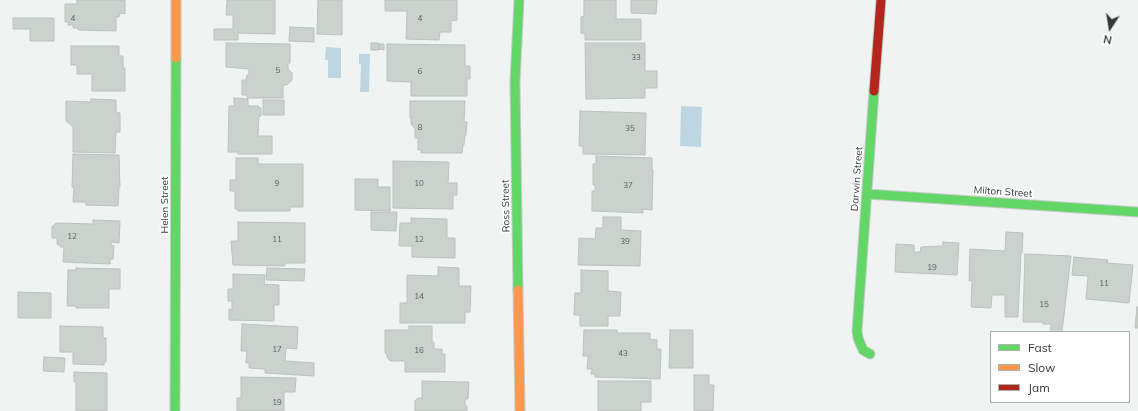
<!DOCTYPE html>
<style>
body{margin:0}
#map{position:relative;width:1138px;height:411px;overflow:hidden;background:#eff4f3;font-family:Mulish,sans-serif}
canvas{display:block}
.legend{position:absolute;left:990px;top:331px;width:140px;height:72px;box-sizing:border-box;background:#fff;border:1px solid #aeafaf;margin:0;padding:5px 7px;list-style:none;font-size:12px;color:#353837}
.legend li{display:flex;align-items:center;gap:8px;height:20px}
.legend b{width:20px;border:1px solid #aeafaf}
.north{position:absolute;left:1090px;top:8px;width:40px;height:40px;-webkit-text-stroke:3px #fff;paint-order:stroke;rotate:192deg;font-size:11px;font-weight:700;line-height:16px;text-align:center;color:#353837}
.north::after{content:'';display:block;margin:auto;width:14px;height:18px;background:#353837;clip-path:polygon(50% 0,100% 100%,50% 72%,0 100%)}
</style>
<div id="map">
<canvas width="1138" height="411"></canvas>
<ul class="legend">
<li><b style="height:5px;background:#63d668"></b>Fast</li>
<li><b style="height:5px;background:#ff974d"></b>Slow</li>
<li><b style="height:5px;background:#b3261e"></b>Jam</li>
</ul>
<div class="north">N</div>
</div>
<script>
const ctx = document.querySelector('canvas').getContext('2d');
ctx.lineJoin = 'round';
function fill(path, color) { ctx.fillStyle = color; ctx.fill(path, 'evenodd'); }
const toPath = rows => new Path2D(rows.map(r => 'M' + r).join(''));
function stroke(path, color, width, dash) { ctx.strokeStyle = color; ctx.lineWidth = width; ctx.lineCap = dash ? 'butt' : 'round'; ctx.setLineDash(dash || []); ctx.stroke(path); }
function label(font, color, halo, rows, align = 'center') {
  ctx.font = font + ' Mulish,sans-serif'; ctx.lineWidth = 3; ctx.setLineDash([]); ctx.textBaseline = 'middle'; ctx.strokeStyle = halo; ctx.fillStyle = color; for (const [text, x, y, turn = 0] of rows) {
    ctx.save(); ctx.translate(x, y); ctx.rotate((+turn || 0) * Math.PI / 180); ctx.textAlign = isNaN(turn) ? turn : align; if (halo) ctx.strokeText(text, 0, 0); ctx.fillText(text, 0, 0); ctx.restore();
  }
}
const water = toPath([
 [326,47,341,48,341,78,328,78,328,60,325,60],
 [359,54,370,54,369,92,360,92,361,64,359,64],
 [681,106,702,107,701,147,680,146]
]);
const building = toPath([
 [77,0,125,0,125,14,120,13,119,17,116,17,116,31,78,30,78,28,73,28,73,25,68,25,68,22,65,22,65,4,77,4,77,0],
 [227,0,275,0,275,34,238,33,238,40,214,40,214,29,233,29,233,15,226,15,227,0],
 [318,0,342,0,342,35,317,34,318,0],
 [385,0,457,0,457,20,451,21,451,32,440,32,439,40,406,39,407,11,385,11,385,0],
 [584,0,616,0,616,19,641,19,641,40,585,40,585,34,581,33,581,17,584,16,584,0],
 [631,0,657,0,656,14,631,13,631,0],
 [13,18,54,18,54,41,30,41,30,29,13,29,13,18],
 [290,27,314,28,314,42,289,41,290,27],
 [226,43,290,44,290,63,288,63,288,69,292,73,292,80,287,85,283,85,283,98,247,98,247,95,242,95,242,80,246,80,247,75,249,75,249,69,226,67,226,43],
 [371,43,379,43,379,50,371,50,371,43],
 [585,43,645,43,645,71,657,71,657,88,645,88,645,98,586,99,585,43],
 [380,44,384,44,384,50,379,49,380,44],
 [387,44,465,45,465,66,470,66,470,79,467,79,467,96,411,96,411,82,387,81,387,44],
 [71,46,119,46,119,56,123,56,123,68,125,68,125,91,92,91,92,74,77,74,77,65,71,65,71,46],
 [234,98,248,99,248,106,259,106,258,108,261,108,261,116,259,116,258,136,272,136,272,154,238,154,238,152,228,152,229,106,234,106,234,98],
 [91,99,116,100,116,112,120,113,120,132,116,132,115,153,73,152,73,127,66,121,66,101,91,102,91,99],
 [263,100,284,100,284,115,263,115,263,100],
 [410,101,465,101,464,122,467,122,466,135,465,135,464,145,463,145,462,153,421,153,421,150,418,150,418,138,415,138,415,129,411,124,411,118,410,118,410,101],
 [580,111,646,113,645,155,583,154,583,146,579,146,580,111],
 [73,154,119,155,120,187,119,187,118,206,86,205,86,202,73,202,74,187,72,187,73,154],
 [596,156,652,158,652,170,653,170,652,210,643,209,643,213,592,211,592,191,595,191,595,185,593,185,593,164,596,164,596,156],
 [236,158,258,158,258,164,303,164,303,207,290,207,290,211,238,211,238,209,235,209,235,191,230,191,230,180,236,180,236,158],
 [393,161,449,162,448,183,457,183,457,195,453,195,453,209,393,208,393,161],
 [355,179,378,179,378,187,390,187,390,211,355,210,355,179],
 [371,212,397,212,396,231,371,230,371,212],
 [603,217,621,217,621,230,641,231,640,266,578,265,579,238,595,239,596,228,603,228,603,217],
 [411,218,447,219,447,238,455,238,455,258,412,257,412,246,399,246,400,223,411,223,411,218],
 [93,220,120,221,119,243,111,242,111,245,114,246,113,259,110,259,110,264,63,262,64,247,61,247,57,244,57,238,52,238,52,227,56,223,93,224,93,220],
 [238,222,305,223,305,263,285,263,285,266,233,265,231,241,238,241,238,222],
 [1006,232,1023,233,1022,253,1021,253,1018,317,1005,317,1005,295,992,295,991,308,971,307,972,281,969,281,970,249,1005,251,1006,232],
 [943,242,959,243,957,275,895,272,896,244,914,245,914,252,920,252,921,247,943,246,943,242],
 [1025,254,1071,256,1062,332,1051,332,1051,324,1043,324,1043,322,1023,322,1025,254],
 [1074,257,1108,260,1107,263,1133,265,1129,303,1086,299,1088,276,1072,275,1074,257],
 [438,267,459,268,459,286,471,286,470,312,465,312,465,323,400,323,400,303,407,303,407,275,438,276,438,267],
 [76,268,120,269,120,289,109,289,109,308,76,308,76,306,67,306,68,270,76,270,76,268],
 [267,268,305,269,304,281,266,280,267,268],
 [581,270,608,271,608,291,621,292,620,316,608,316,608,326,580,326,580,315,574,315,575,293,581,293,581,270],
 [233,274,265,275,264,284,279,285,279,305,274,305,274,321,229,320,229,309,232,310,232,301,228,301,228,289,233,289,233,274],
 [18,292,51,293,51,318,18,318,18,292],
 [1137,307,1138,307,1138,328,1135,328,1137,307],
 [242,324,298,327,297,349,286,348,285,361,314,363,314,376,265,373,265,369,249,368,249,363,246,363,247,351,241,351,242,324],
 [60,326,103,327,103,338,106,338,106,362,104,362,104,365,73,364,73,352,60,352,60,326],
 [409,326,432,326,432,342,434,342,434,349,442,349,442,354,445,354,445,372,405,372,405,361,390,361,387,357,387,354,385,353,385,330,409,330,409,326],
 [584,330,617,330,617,333,650,333,650,339,657,340,657,349,661,349,660,379,595,377,595,374,591,374,592,369,587,369,588,356,583,356,584,330],
 [670,330,693,330,693,368,669,368,670,330],
 [44,357,65,358,64,372,43,371,44,357],
 [74,372,107,373,107,411,76,411,76,382,74,382,74,372],
 [694,375,709,375,709,385,714,385,713,411,694,411,694,375],
 [241,377,296,378,295,392,284,392,284,411,237,411,237,398,241,398,241,377],
 [422,381,469,382,468,399,465,399,465,406,467,406,467,411,415,411,415,401,418,398,422,398,422,381],
 [598,381,651,381,651,402,641,402,641,411,598,411,598,381]
]);
const fast = toPath([
 [867,194,1138,212],
 [518,290,515,82,519,0],
 [870,354,863,350,858,338,857,331,874,91],
 [175,411,176,58]
]);
const slow = toPath([
 [176,58,176,0],
 [518,290,520,411]
]);
const jam = toPath([
 [874,91,881,0]
]);
const numberNames = [
 ["4",73,19],
 ["4",420,19],
 ["33",636,58],
 ["5",278,71],
 ["6",420,72],
 ["8",420,128],
 ["35",630,129],
 ["9",277,184],
 ["10",419,184],
 ["37",628,186],
 ["12",72,237],
 ["11",277,240],
 ["12",419,240],
 ["39",625,242],
 ["19",932,268],
 ["11",1104,284],
 ["14",419,297],
 ["15",1044,305],
 ["17",277,350],
 ["16",419,351],
 ["43",623,354],
 ["19",277,403]
];
const streetNames = [
 ["Darwin Street",857,179,-86],
 ["Milton Street",1003,192,4],
 ["Helen Street",165,205,-90],
 ["Ross Street",506,206,-91]
];
fill(water, '#bed6e2');
fill(building, '#cbd2ce');
stroke(building, '#bcc0bf', 1);
stroke(fast, '#c7cbca', 11);
stroke(slow, '#c7cbca', 11);
stroke(jam, '#c7cbca', 11);
stroke(fast, '#63d668', 9);
stroke(slow, '#ff974d', 9);
stroke(jam, '#b3261e', 9);
label('8px', '#5a5e5d', null, numberNames);
label('10px', '#353837', '#fff', streetNames);
</script>
